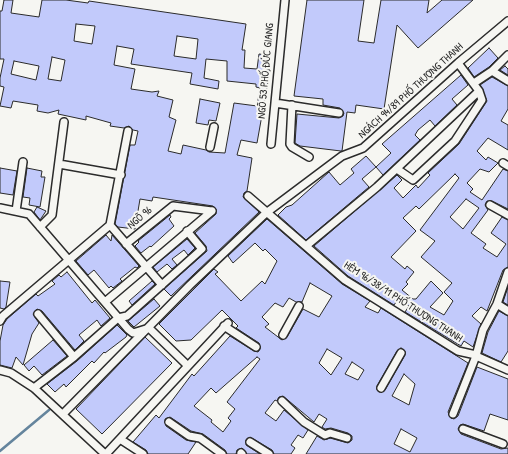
<!DOCTYPE html>
<meta charset="utf-8">
<style>
body{margin:0}
canvas{display:block;background:#f6f6f2}
</style>
<canvas width="508" height="454"></canvas>
<script>
const ctx = document.querySelector('canvas').getContext('2d');
ctx.lineJoin = 'round';
const toPath = rows => new Path2D(rows.map(r => 'M' + r).join(''));
function stroke(path, color, width, dash) { ctx.strokeStyle = color; ctx.lineWidth = width; ctx.lineCap = dash ? 'butt' : 'round'; ctx.setLineDash(dash || []); ctx.stroke(path); }
function fill(path, color) { ctx.fillStyle = color; ctx.fill(path, 'evenodd'); }
function label(font, color, halo, rows, align = 'center') {
  ctx.font = font + ' "Patrick Hand",sans-serif'; ctx.lineWidth = 4; ctx.setLineDash([]); ctx.textBaseline = 'middle'; ctx.strokeStyle = halo; ctx.fillStyle = color; for (const [text, x, y, turn = 0] of rows) {
    ctx.save(); ctx.translate(x, y); ctx.rotate((+turn || 0) * Math.PI / 180); ctx.textAlign = isNaN(turn) ? turn : align; if (halo) ctx.strokeText(text, 0, 0); ctx.fillText(text, 0, 0); ctx.restore();
  }
}
const stream = toPath([
 [0,451,49,410]
]);
const building = toPath([
 [4,0,13,0,11,13,39,17,42,0,66,0,88,3,89,1,246,24,242,50,245,50,244,68,257,69,259,54,266,55,265,70,270,70,257,143,241,140,237,155,252,158,247,191,244,193,243,197,259,212,171,296,164,289,207,251,206,246,195,233,216,214,216,209,213,206,153,197,152,201,140,199,135,229,118,227,115,224,130,145,135,145,138,131,133,130,129,126,124,128,110,126,111,123,86,116,86,120,58,114,59,110,48,113,37,111,38,105,13,101,11,108,0,106,4,87,0,86,0,78,4,59,0,59,0,11,2,11,4,0],
 [76,24,95,26,92,44,74,41,76,24],
 [177,36,198,39,196,59,174,56,177,36],
 [117,46,134,49,131,64,192,73,190,84,218,89,219,81,204,78,206,59,227,61,227,81,256,84,256,87,260,88,257,106,234,103,225,153,209,152,206,150,183,145,181,154,168,151,176,120,169,117,173,100,157,96,159,91,152,92,131,89,135,69,114,65,117,46],
 [52,57,65,60,61,81,48,79,52,57],
 [14,61,39,66,36,80,11,74,14,61],
 [307,0,364,0,358,41,374,43,381,0,429,0,427,13,442,0,473,0,418,48,397,25,384,109,356,105,355,113,347,112,342,151,341,151,300,146,295,143,297,114,339,118,343,116,344,113,340,108,323,105,323,99,294,96,307,0],
 [489,48,498,58,489,67,474,77,468,68,489,48],
 [505,66,508,69,508,75,500,70,505,66],
 [461,75,468,85,452,99,457,105,435,126,430,120,418,130,415,135,420,140,383,175,376,167,362,179,369,187,306,240,278,215,286,207,292,205,329,172,340,185,354,173,351,169,366,156,376,167,391,153,382,144,461,75],
 [492,77,508,86,508,109,501,121,508,125,508,150,488,138,477,151,486,160,488,157,498,163,489,172,480,169,467,183,473,189,470,192,482,200,503,169,508,171,508,209,492,201,487,201,485,205,488,210,471,233,486,244,483,248,497,257,506,244,491,233,502,217,508,220,508,267,503,270,487,311,481,307,472,316,481,324,473,347,464,341,461,346,405,312,409,306,399,298,394,305,348,276,314,246,397,175,402,180,394,188,403,198,416,185,418,188,430,175,428,173,459,144,487,101,480,85,492,77],
 [455,174,459,178,420,230,435,241,421,257,452,283,444,292,453,301,444,315,430,307,443,293,431,281,416,299,413,299,402,290,408,284,406,282,414,272,407,266,405,269,391,257,416,231,403,218,416,206,419,209,455,174],
 [466,199,479,208,463,229,450,217,466,199],
 [200,99,220,103,216,121,209,120,208,125,196,123,200,99],
 [0,168,17,171,13,195,0,193,0,168],
 [27,168,42,171,41,177,45,177,40,207,29,205,30,198,23,197,27,168],
 [37,207,46,211,40,220,34,212,37,207],
 [170,215,171,217,169,219,174,226,151,247,150,246,141,253,135,246,139,242,138,241,170,215],
 [267,219,342,284,370,301,365,307,378,313,381,308,468,363,448,412,451,418,454,419,458,416,477,367,508,379,508,420,490,414,484,431,463,424,460,425,458,429,461,434,501,449,508,448,508,454,306,454,317,436,324,440,330,438,348,443,352,440,352,436,348,433,331,428,325,429,322,427,327,419,319,414,314,422,283,396,279,397,277,401,275,400,265,413,276,421,284,410,308,430,303,438,298,435,291,445,295,448,291,454,274,454,272,450,250,437,246,440,246,445,260,454,247,454,242,448,237,450,236,454,227,454,225,450,203,434,191,431,170,417,165,419,166,426,186,440,196,442,188,454,148,454,146,450,133,442,156,415,159,418,192,374,194,376,230,336,254,351,258,352,260,349,259,343,236,328,238,326,222,310,191,340,176,341,159,324,214,269,218,272,215,274,241,301,262,281,265,284,277,261,265,249,263,251,255,243,233,263,228,256,267,219],
 [310,283,332,296,319,317,303,309,287,337,282,340,265,327,269,324,262,317,275,303,283,307,289,298,296,302,302,302,310,283],
 [401,348,405,351,405,355,385,390,379,392,377,390,377,386,397,351,401,348],
 [327,349,342,358,331,375,319,363,327,349],
 [257,357,260,359,227,402,235,409,228,418,231,421,223,432,211,422,212,420,194,406,211,388,216,393,257,357],
 [352,362,364,370,358,380,345,374,352,362],
 [404,374,415,384,409,405,392,396,404,374],
 [401,429,417,438,410,452,394,444,401,429],
 [106,235,111,241,112,235,139,266,137,268,135,267,120,279,122,281,113,288,111,286,109,288,94,270,88,275,76,261,106,235],
 [187,239,195,248,188,255,184,250,172,259,177,265,172,269,167,264,157,272,153,267,187,239],
 [67,272,92,303,95,300,110,318,101,326,97,320,79,335,84,341,75,350,42,311,37,309,33,314,39,323,32,334,23,365,16,357,12,368,0,365,0,341,3,325,7,319,36,294,38,296,55,284,52,281,59,275,61,277,67,272],
 [0,281,10,282,6,307,4,309,0,308,0,281],
 [152,281,155,284,132,305,129,301,152,281],
 [508,287,508,305,503,302,508,287],
 [154,299,160,306,134,327,128,321,154,299],
 [499,311,508,316,508,351,501,362,482,353,488,332,499,311],
 [117,325,127,335,126,337,105,353,104,352,94,363,92,361,66,387,64,384,55,392,47,384,77,361,117,325],
 [145,337,172,363,102,434,76,409,145,337],
 [53,340,67,356,42,375,34,366,29,371,24,365,53,340]
]);
const street = toPath([
 [492,71,508,81],
 [474,83,492,71,508,55],
 [275,103,339,113],
 [292,105,290,144,292,147,309,157],
 [271,144,285,0],
 [210,147,214,127],
 [503,163,508,166],
 [59,164,121,175],
 [397,169,413,180,455,141,482,100,479,91],
 [248,196,345,280,458,351,476,355],
 [490,205,508,215],
 [0,208,29,214,128,329,133,333,149,328,188,366],
 [16,211,23,162],
 [110,225,128,131],
 [40,227,52,215,64,122],
 [126,244,173,206,212,211],
 [306,246,377,187,479,91,458,63],
 [105,302,212,211],
 [497,304,508,311],
 [38,314,74,357],
 [0,321,3,316,110,225,162,285],
 [224,326,256,347],
 [283,335,299,306],
 [476,356,508,370],
 [0,370,11,373,34,388,105,454],
 [34,388,74,357,118,318,127,316,202,249,187,231],
 [381,388,401,353],
 [282,401,304,422,325,435,330,433,347,438],
 [63,414,190,285,266,213,342,156,363,148,458,63,508,21],
 [453,414,476,356,483,330,497,304,508,272],
 [169,422,189,436,200,438,222,454],
 [463,429,503,444],
 [120,439,143,454],
 [250,442,269,454],
 [241,453,242,454],
 [106,454,228,323]
]);
const streetNames = [
 ["NGÕ 53 PHỐ ĐỨC GIANG",266,71,-85],
 ["NGÁCH 94/89 PHỐ THƯỢNG THANH",411,91,-42],
 ["NGÕ 96",140,218,-40],
 ["HẺM 96/38/11 PHỐ THƯỢNG THANH",403,302,33]
];
stroke(stream, '#65859d', 2.5);
fill(building, '#c2cafb');
stroke(building, '#2b2b2b', 1);
stroke(street, '#2b2b2b', 10);
stroke(street, '#f6f6f2', 7);
label('11px', '#2b2b2b', '#f6f6f2', streetNames);
</script>
